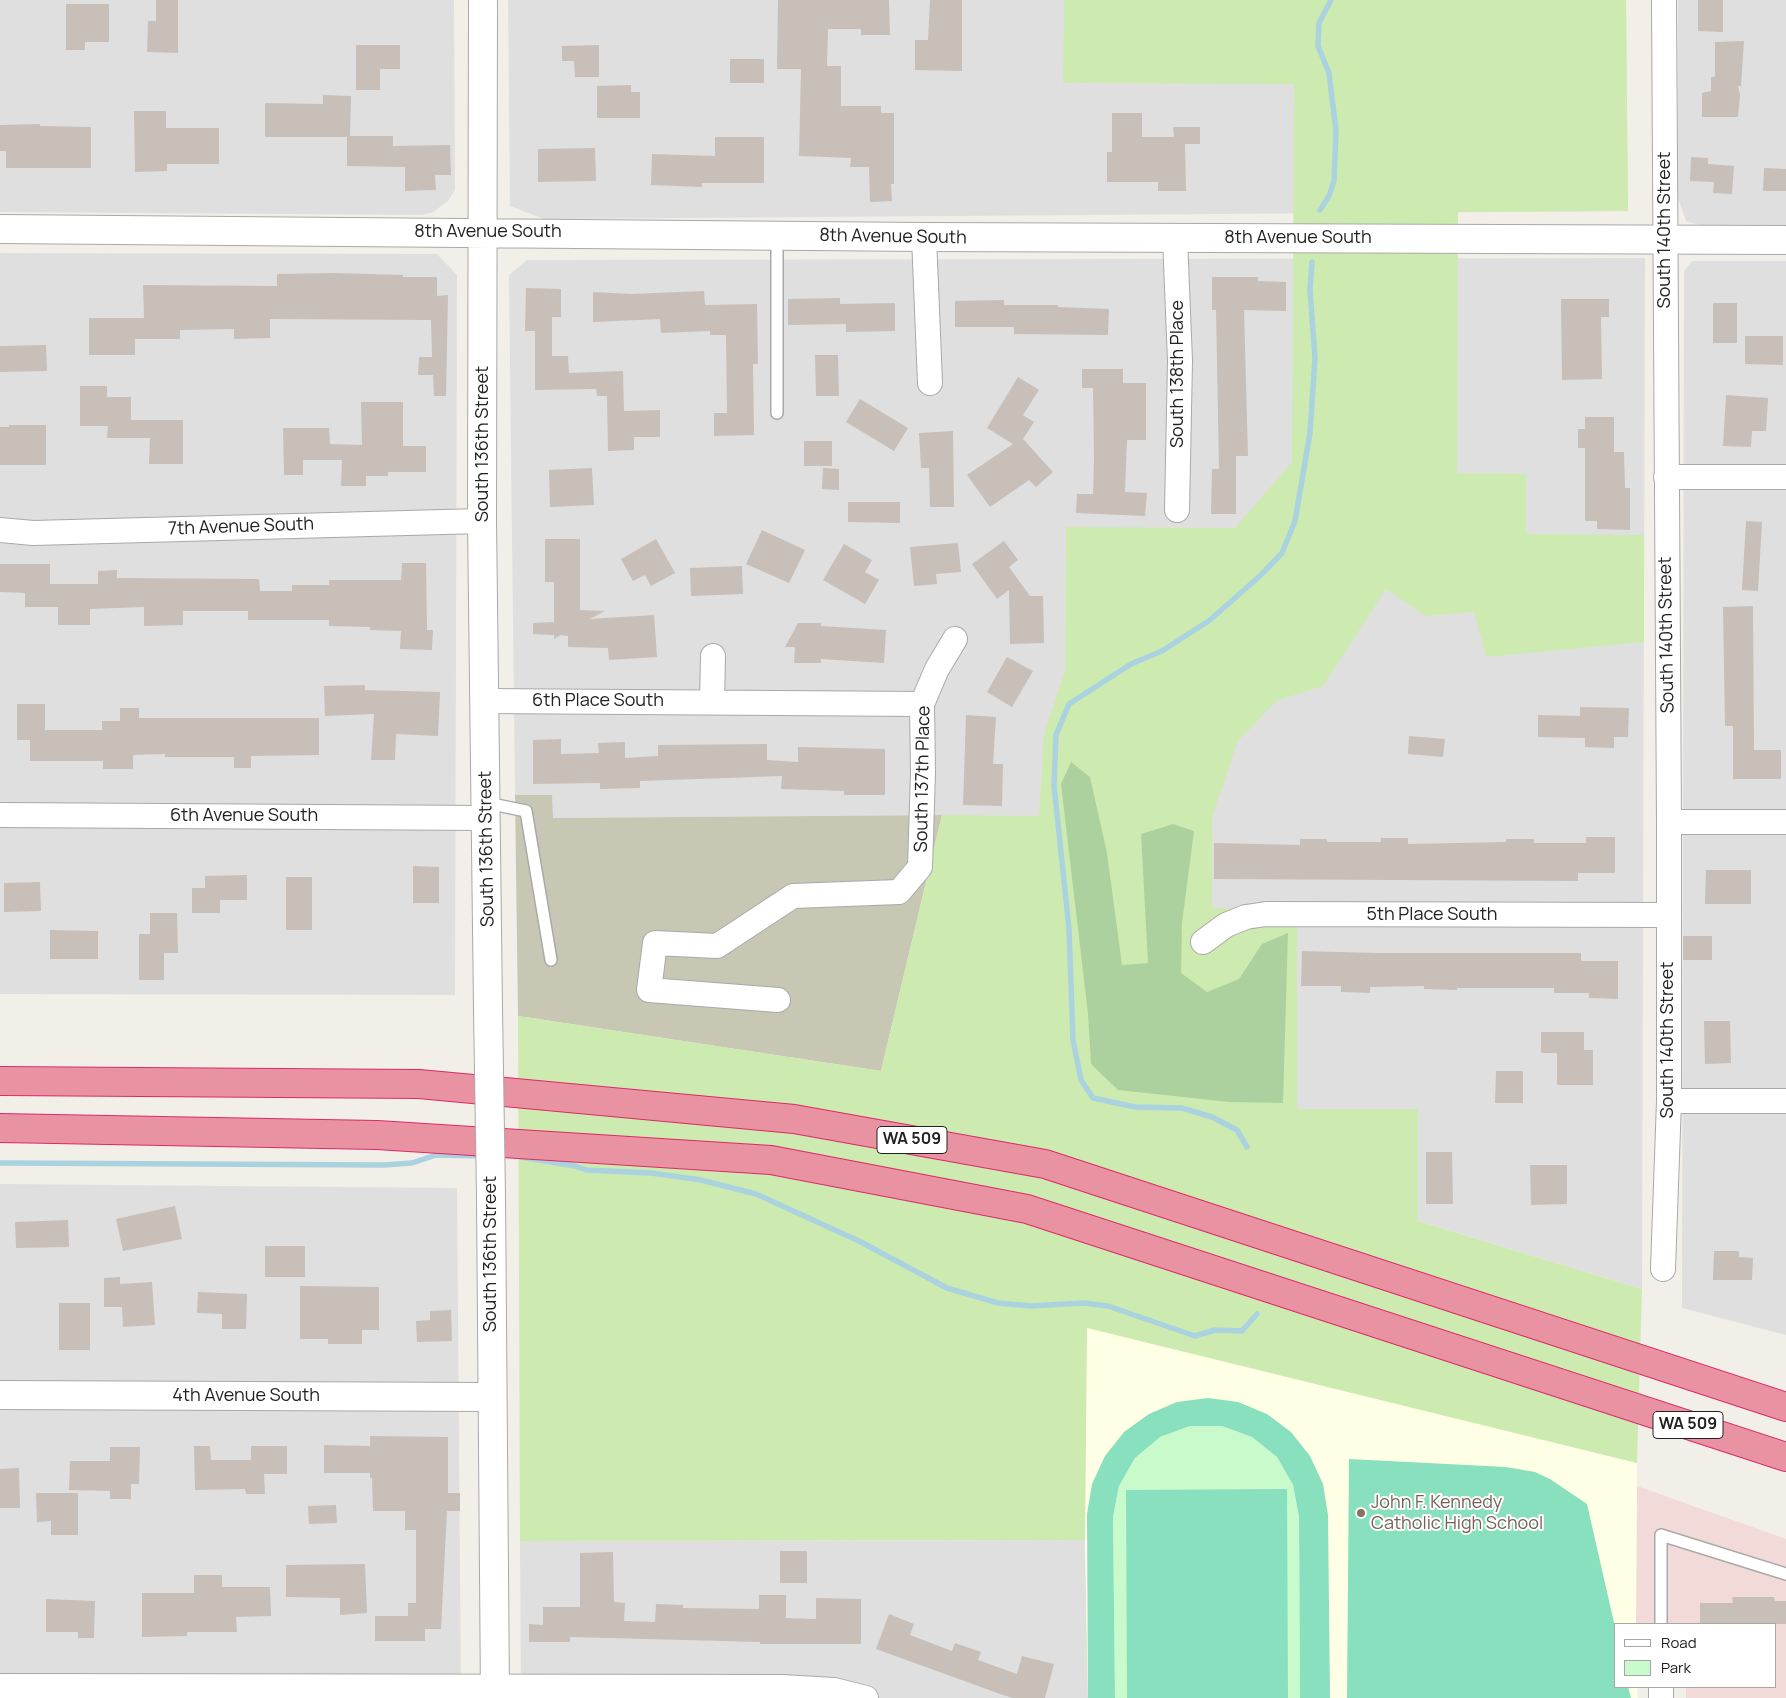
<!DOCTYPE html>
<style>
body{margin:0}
#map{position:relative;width:1786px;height:1698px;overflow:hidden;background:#f2efe9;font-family:Manrope,sans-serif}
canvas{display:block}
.legend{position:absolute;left:1614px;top:1623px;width:162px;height:65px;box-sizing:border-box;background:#fff;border:1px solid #a7a7a7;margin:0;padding:6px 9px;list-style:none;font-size:15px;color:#222}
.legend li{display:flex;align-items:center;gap:10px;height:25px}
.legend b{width:25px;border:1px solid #a7a7a7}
</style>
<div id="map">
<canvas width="1786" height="1698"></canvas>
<ul class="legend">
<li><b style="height:6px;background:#fff"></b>Road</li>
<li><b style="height:14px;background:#c8facc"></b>Park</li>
</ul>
</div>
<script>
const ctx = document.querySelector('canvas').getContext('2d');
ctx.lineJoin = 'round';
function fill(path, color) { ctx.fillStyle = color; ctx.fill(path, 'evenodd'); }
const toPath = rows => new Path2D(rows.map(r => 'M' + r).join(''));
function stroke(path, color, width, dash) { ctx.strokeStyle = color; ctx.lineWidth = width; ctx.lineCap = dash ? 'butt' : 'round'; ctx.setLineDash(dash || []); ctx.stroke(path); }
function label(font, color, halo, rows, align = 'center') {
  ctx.font = font + ' Manrope,sans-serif'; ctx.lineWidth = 4; ctx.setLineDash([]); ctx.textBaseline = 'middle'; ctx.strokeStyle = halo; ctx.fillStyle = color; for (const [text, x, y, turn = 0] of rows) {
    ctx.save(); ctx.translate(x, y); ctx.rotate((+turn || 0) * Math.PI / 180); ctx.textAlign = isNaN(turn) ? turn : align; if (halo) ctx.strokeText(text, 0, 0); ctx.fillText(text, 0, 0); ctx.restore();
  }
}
const residential = toPath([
 [0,0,454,0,455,190,448,201,433,212,423,215,0,212],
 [508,0,1626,0,1628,211,544,219,510,206],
 [1678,0,1786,0,1786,226,1702,226,1686,221,1678,198],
 [0,253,437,254,457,275,455,995,0,994],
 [1645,258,1642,1289,971,1085,942,815,552,818,552,795,515,795,509,275,527,260],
 [1692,261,1786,261,1786,1335,1682,1308,1684,271],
 [0,1184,457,1188,461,1698,0,1698],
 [1085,1540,1088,1698,521,1698,520,1541]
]);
const commercial = toPath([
 [1637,1486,1786,1539,1786,1698,1686,1698,1686,1687,1775,1687,1775,1624,1636,1624]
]);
const education = toPath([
 [1086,1327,1637,1463,1636,1624,1615,1624,1615,1687,1637,1687,1638,1698,1088,1698,1085,1540]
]);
const construction = toPath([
 [515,795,552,795,553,818,942,815,881,1071,518,1016]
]);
const grass = toPath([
 [1064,0,1626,0,1628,211,1458,212,1457,473,1526,474,1526,534,1644,535,1644,642,1486,657,1474,612,1426,616,1386,589,1323,686,1276,701,1238,741,1212,817,1212,908,1297,909,1297,1109,1418,1109,1418,1221,1642,1289,1637,1463,1087,1328,1085,1540,520,1541,518,1016,881,1071,942,815,1039,816,1044,733,1065,671,1066,527,1235,528,1292,462,1294,84,1063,83]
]);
const forest = toPath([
 [1071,762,1090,777,1107,853,1122,965,1148,963,1141,834,1173,824,1194,831,1182,923,1181,973,1207,992,1239,979,1262,944,1288,933,1283,1103,1229,1102,1118,1090,1091,1064,1088,1014,1061,784]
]);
const park = toPath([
 [1190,1426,1222,1426,1252,1437,1277,1457,1293,1485,1299,1517,1300,1698,1115,1698,1113,1517,1119,1486,1135,1458,1160,1437]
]);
const pitch = toPath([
 [1208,1398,1238,1402,1267,1414,1291,1432,1310,1456,1323,1484,1328,1515,1330,1698,1300,1698,1299,1517,1293,1485,1277,1457,1252,1437,1222,1426,1190,1426,1160,1437,1135,1458,1119,1486,1113,1517,1115,1698,1088,1698,1087,1514,1092,1484,1105,1456,1124,1432,1149,1414,1177,1402],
 [1349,1459,1506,1467,1535,1472,1550,1479,1587,1504,1615,1627,1615,1687,1628,1687,1631,1698,1347,1698],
 [1287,1489,1288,1698,1127,1698,1126,1490]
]);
const stream = toPath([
 [1320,210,1329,196,1334,181,1336,131,1329,73,1318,46,1319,23,1331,0],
 [1247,1147,1237,1130,1212,1117,1182,1108,1135,1107,1093,1098,1081,1080,1073,1040,1069,929,1054,785,1056,735,1069,704,1131,664,1162,651,1210,620,1261,575,1282,553,1295,521,1310,433,1315,358,1310,290,1312,262],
 [521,1157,575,1166,586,1170,651,1173,701,1180,756,1194,859,1241,947,1288,998,1303,1031,1306,1084,1303,1108,1306,1195,1336,1215,1330,1242,1331,1257,1314],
 [0,1163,384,1165,412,1163,436,1155,484,1156]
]);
const building = toPath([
 [156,0,178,0,178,53,147,52,148,21,156,21],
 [778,0,889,0,890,35,861,35,861,29,828,29,827,66,841,66,841,106,881,106,881,113,894,113,894,184,891,184,892,201,870,202,869,167,850,167,851,158,799,156,801,69,777,69],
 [930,0,962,0,962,71,915,70,915,40,928,40],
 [1698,0,1723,0,1723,32,1698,31],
 [66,4,109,4,109,42,85,42,85,50,66,50],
 [1744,41,1741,86,1738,86,1740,95,1738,117,1702,117,1702,93,1711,91,1711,77,1715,77,1715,42],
 [356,45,400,45,400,69,380,69,380,90,356,90],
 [599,45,599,77,575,77,574,61,562,61,562,46],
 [730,59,764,59,764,83,730,83],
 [631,85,631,92,640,92,640,118,597,118,597,86],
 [323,95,351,96,350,136,393,136,393,146,450,145,451,175,435,175,436,190,405,191,405,167,347,166,347,137,265,137,265,103,323,104],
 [134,111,166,111,166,128,219,128,219,164,167,164,167,171,135,172],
 [1112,113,1142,113,1142,137,1174,137,1173,127,1200,127,1200,144,1185,144,1186,191,1158,191,1158,182,1107,182,1107,152,1112,152],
 [40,124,40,126,91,127,91,168,6,168,6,151,0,151,0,125],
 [715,137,764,137,764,183,702,183,702,187,651,185,652,154,715,156],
 [595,148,596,181,538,182,538,149],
 [1691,157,1708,158,1708,164,1734,166,1732,194,1713,193,1714,182,1690,181],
 [1764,168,1786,169,1786,191,1763,191],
 [334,273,403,275,403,277,437,277,437,296,448,295,446,396,434,396,433,375,418,375,419,357,432,357,431,320,270,319,270,338,234,339,234,329,180,330,180,339,135,339,135,355,89,355,89,318,144,318,143,285,277,286,277,274],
 [1212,277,1258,277,1258,281,1286,282,1286,311,1244,310,1248,456,1236,456,1236,514,1211,514,1212,469,1219,469,1216,310,1212,310],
 [526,288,561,289,561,317,552,317,552,356,568,356,569,373,623,371,624,411,660,410,660,437,634,437,634,450,608,451,607,396,597,396,596,389,535,390,535,331,525,331],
 [704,291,705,305,757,304,758,364,753,364,754,435,714,436,714,413,727,413,726,335,710,335,710,331,661,333,660,319,593,322,593,292,631,294],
 [840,298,840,304,895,303,895,331,846,332,846,324,788,325,788,299],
 [1561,299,1609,299,1609,317,1601,317,1602,379,1562,380],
 [1004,300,1004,305,1058,305,1058,307,1109,309,1108,335,1014,334,1014,327,955,327,955,301],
 [1713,303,1737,303,1737,343,1713,343],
 [1745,336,1783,336,1783,365,1745,364],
 [46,345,47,371,0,372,0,346],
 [815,355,838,355,839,396,816,396],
 [1082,369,1123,369,1123,383,1146,383,1146,440,1127,440,1125,492,1147,493,1145,516,1076,513,1077,494,1093,494,1094,459,1093,388,1082,388],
 [1018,377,1039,390,1023,415,1034,422,1023,439,1053,472,1036,487,1029,480,990,507,967,475,1013,444,987,428],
 [80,386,107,386,107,397,131,397,131,420,183,420,183,464,149,464,150,438,107,438,108,426,80,426],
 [1726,395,1768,398,1766,431,1752,431,1751,447,1723,446],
 [860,399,908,428,894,451,846,422],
 [361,402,403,402,403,446,426,446,426,472,388,472,388,476,366,476,366,486,341,486,342,460,303,460,303,475,284,475,283,428,329,428,330,444,362,445],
 [1585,417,1614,417,1614,452,1624,452,1625,488,1630,488,1630,530,1597,529,1597,521,1585,521,1585,448,1578,448,1578,429,1585,429],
 [9,425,46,425,46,465,0,465,0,427,9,427],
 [953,431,954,507,930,507,929,468,921,468,919,433],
 [804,441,832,441,832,466,804,466],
 [592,468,594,505,550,507,549,470],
 [823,468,839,469,839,490,822,489],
 [848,502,900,502,900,523,848,522],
 [1746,521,1762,522,1758,591,1742,590],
 [762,530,805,550,789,583,746,564],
 [545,539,580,539,580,610,605,611,590,619,654,615,657,657,609,660,608,648,568,647,568,636,561,635,554,639,554,635,533,634,533,623,554,622,554,582,545,582],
 [656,539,675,573,651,586,645,575,633,581,621,559],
 [1004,541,1018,560,1009,567,1030,596,1043,596,1044,643,1010,644,1009,590,997,599,972,564],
 [958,543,961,572,936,574,937,584,914,586,910,547],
 [844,544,872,560,865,572,879,580,865,604,823,580],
 [402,563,426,563,427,630,433,630,432,650,400,649,401,631,370,630,370,627,329,626,329,620,248,620,248,611,183,611,183,625,144,626,144,607,90,609,90,625,58,625,58,607,25,607,25,593,0,592,0,564,50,564,50,584,98,584,98,571,117,570,117,578,259,579,260,591,292,591,292,585,329,585,329,580,401,580],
 [742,566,743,594,691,596,690,568],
 [1753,606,1754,750,1781,750,1781,779,1733,779,1733,726,1725,726,1723,607],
 [798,623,821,623,821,626,886,630,884,663,821,659,821,663,794,663,795,647,785,647],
 [1007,657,1033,671,1012,707,987,692],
 [365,685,365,690,440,692,438,736,396,734,395,760,371,760,374,714,325,716,324,686],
 [17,704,45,704,45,730,102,730,102,721,120,721,120,708,139,708,139,718,319,718,319,755,251,756,251,768,234,768,234,757,165,757,165,754,133,755,133,769,103,769,103,761,30,761,30,740,17,740],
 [1580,707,1629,708,1628,737,1614,737,1614,748,1585,747,1585,738,1538,737,1538,715,1580,716],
 [966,715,996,717,993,764,1003,764,1002,806,963,805],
 [1409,736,1445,739,1443,757,1408,754],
 [561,739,561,754,599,753,598,743,625,742,625,758,658,756,658,745,767,744,767,760,798,762,798,747,885,749,885,795,844,795,844,791,781,789,782,776,640,781,640,788,600,789,600,783,533,784,533,740],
 [1586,837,1615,837,1615,873,1578,873,1578,881,1214,879,1214,843,1300,845,1300,839,1327,839,1327,842,1381,842,1381,838,1408,838,1408,844,1506,842,1506,839,1534,839,1534,843,1586,843],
 [413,866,439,867,439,903,413,903],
 [1706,870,1751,870,1751,904,1705,904],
 [247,875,247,900,220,900,220,913,192,913,192,888,205,888,205,876],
 [286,877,312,877,312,930,286,930],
 [40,882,41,911,4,912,4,883],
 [150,913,177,913,178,953,164,953,164,980,139,980,139,934,150,934],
 [50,930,98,931,98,959,50,959],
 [1683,936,1712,936,1712,960,1683,960],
 [1302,951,1377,953,1581,953,1581,961,1618,961,1618,999,1589,998,1589,993,1554,993,1554,988,1457,988,1457,990,1424,989,1424,986,1370,987,1370,993,1341,992,1341,986,1301,986],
 [1704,1021,1730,1021,1731,1063,1705,1064],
 [1541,1032,1584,1032,1584,1050,1593,1050,1593,1085,1557,1085,1557,1053,1541,1053],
 [1496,1071,1523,1071,1523,1103,1495,1103],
 [1426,1152,1452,1152,1453,1204,1426,1204],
 [1530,1165,1567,1165,1567,1204,1531,1205],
 [175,1206,182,1239,123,1251,116,1219],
 [68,1220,69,1247,16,1248,15,1222],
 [265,1246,305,1246,305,1277,265,1277],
 [1714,1251,1739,1251,1739,1257,1753,1258,1752,1280,1713,1280],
 [120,1277,120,1284,152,1282,155,1325,123,1327,122,1307,104,1307,104,1278],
 [300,1286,379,1287,379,1330,362,1330,362,1344,328,1344,328,1339,300,1339],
 [198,1292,247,1294,246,1329,222,1329,222,1314,197,1313],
 [59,1303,90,1303,90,1350,59,1350],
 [451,1310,452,1341,417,1342,416,1321,430,1320,430,1311],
 [370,1436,448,1437,448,1493,460,1493,460,1511,447,1511,441,1629,425,1629,425,1641,375,1641,375,1616,408,1616,408,1603,416,1603,416,1530,405,1530,405,1511,373,1511,372,1478,370,1478,370,1473,324,1473,324,1445,370,1446],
 [194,1446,210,1446,211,1460,251,1460,251,1446,287,1446,287,1474,264,1474,265,1494,246,1494,245,1489,195,1490],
 [110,1447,140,1447,139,1484,131,1484,131,1499,110,1499,110,1491,69,1490,70,1461,110,1461],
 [19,1468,20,1508,0,1508,0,1469],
 [36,1493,78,1493,78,1535,51,1535,51,1521,37,1522],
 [336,1505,337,1523,309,1524,308,1506],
 [780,1551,807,1551,807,1583,780,1583],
 [613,1552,614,1602,625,1603,624,1621,655,1622,656,1604,683,1605,683,1608,759,1609,759,1595,786,1595,786,1618,816,1619,816,1598,861,1599,861,1644,760,1644,760,1642,570,1637,570,1642,529,1642,529,1624,543,1625,543,1607,580,1607,580,1553],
 [365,1564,367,1613,340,1615,340,1598,286,1597,286,1565],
 [194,1575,222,1575,222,1587,270,1587,271,1616,236,1617,237,1632,187,1632,187,1636,142,1637,142,1593,194,1593],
 [1732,1597,1774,1597,1775,1601,1786,1601,1786,1624,1700,1624,1700,1603,1733,1603],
 [46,1599,95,1601,94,1638,78,1638,78,1632,46,1632],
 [889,1614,914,1624,910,1635,952,1651,955,1643,981,1652,978,1660,1017,1674,1022,1656,1054,1664,1045,1698,1013,1698,1003,1695,876,1649]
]);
const service = toPath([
 [777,413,777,236],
 [487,803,526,811,551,960],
 [1661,1624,1661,1535,1786,1574]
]);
const minor = toPath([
 [924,237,930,383],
 [1175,238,1180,361,1177,510],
 [1666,477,1786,477],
 [0,530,33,533,482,521],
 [484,701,922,704],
 [712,702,713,656],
 [0,815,487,818],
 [1669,822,1786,822],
 [1203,942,1226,925,1246,917,1266,914,1668,915],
 [778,1000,649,990,655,943,717,946,793,896,899,892,920,867,923,773,922,704,937,669,955,639],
 [1669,1101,1786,1101],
 [1663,1269,1669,1101,1669,822,1664,0],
 [0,1686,782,1687,834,1690,866,1698],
 [1661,1687,1661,1698]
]);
const tertiary = toPath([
 [483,0,482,521,488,1009],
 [0,229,924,237,1786,240],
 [491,1196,495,1698],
 [0,1395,491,1397]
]);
const motorway = toPath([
 [0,1081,419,1084,794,1119,1045,1164,1786,1407],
 [0,1128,377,1135,771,1160,1027,1209,1786,1457]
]);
const tertiaryBridge = toPath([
 [488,1009,491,1196]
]);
const markers = [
 [1361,1513,5,"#8d6e63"]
];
const shields = [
 [912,1140,70],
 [1688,1425,70]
];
const shieldNames = [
 ["WA 509",912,1140],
 ["WA 509",1688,1425]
];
const streetNames = [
 ["South 140th Street",1665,230,-90],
 ["8th Avenue South",488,232],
 ["8th Avenue South",893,237,1],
 ["8th Avenue South",1298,238],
 ["South 138th Place",1178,374,-90],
 ["South 136th Street",483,444,-90],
 ["7th Avenue South",241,527,-2],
 ["South 140th Street",1667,635,-91],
 ["6th Place South",598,701],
 ["South 137th Place",923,779,-89],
 ["6th Avenue South",244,816],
 ["South 136th Street",487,849,-91],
 ["5th Place South",1432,915],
 ["South 140th Street",1668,1040,-90],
 ["South 136th Street",491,1254,-90],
 ["4th Avenue South",246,1396]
];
const educationNames = [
 ["John F. Kennedy",1371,1503],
 ["Catholic High School",1371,1524]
];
fill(residential, '#e0dfdf');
fill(commercial, '#f2dad9');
fill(education, '#ffffe5');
fill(construction, '#c7c7b4');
fill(grass, '#cdebb0');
fill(forest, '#add19e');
fill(park, '#c8facc');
fill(pitch, '#88e0be');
stroke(stream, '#aad3df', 5.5);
fill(building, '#c7bfb8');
stroke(service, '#a9a9a9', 14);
stroke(minor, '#a9a9a9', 26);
stroke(tertiary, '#a9a9a9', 30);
stroke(motorway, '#dc2a67', 30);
stroke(service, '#fff', 11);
stroke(minor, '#fff', 24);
stroke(tertiary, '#fff', 28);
stroke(motorway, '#e892a2', 28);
stroke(tertiaryBridge, '#a9a9a9', 30, []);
stroke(tertiaryBridge, '#fff', 28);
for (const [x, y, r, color] of markers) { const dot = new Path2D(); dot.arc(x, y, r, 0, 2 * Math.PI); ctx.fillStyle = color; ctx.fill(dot); stroke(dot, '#fff', 2); }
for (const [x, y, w] of shields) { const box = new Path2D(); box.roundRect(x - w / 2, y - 13.5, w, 27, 4); ctx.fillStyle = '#fff'; ctx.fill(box); stroke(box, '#222', 1); }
label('bold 16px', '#222', null, shieldNames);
label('18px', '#222', '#fff', streetNames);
label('18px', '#785e54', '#fff', educationNames, 'left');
</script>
